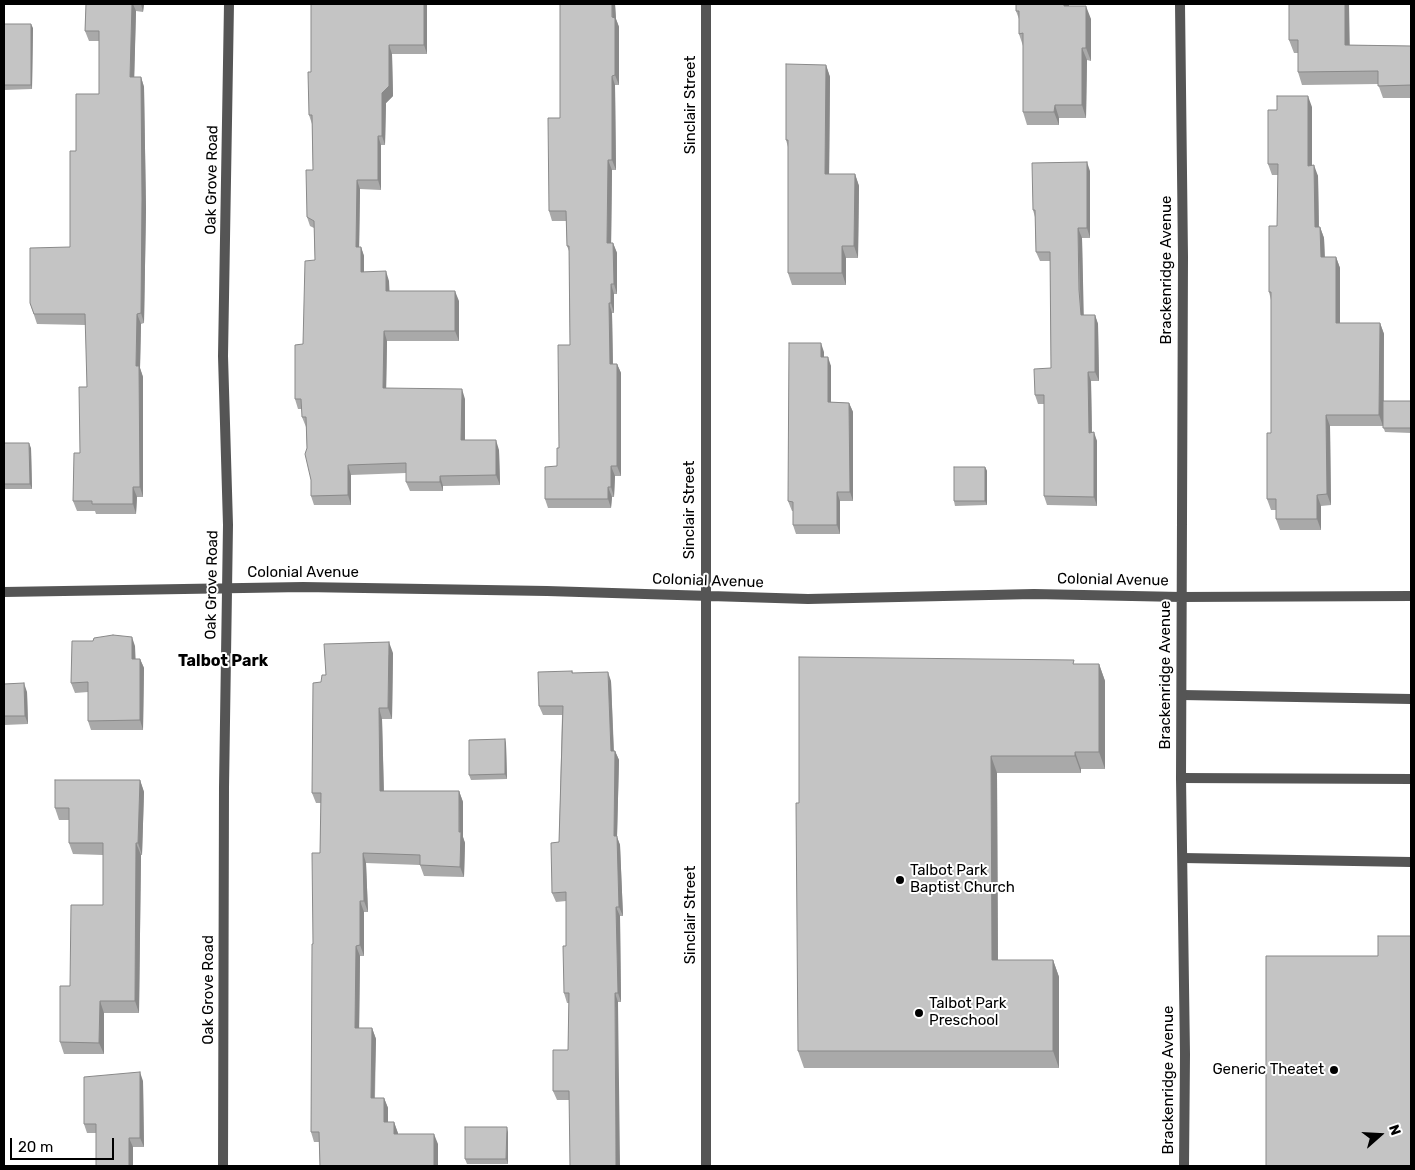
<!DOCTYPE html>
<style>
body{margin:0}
#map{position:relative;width:1415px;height:1170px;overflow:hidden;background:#fff;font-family:Rubik,sans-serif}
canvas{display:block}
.frame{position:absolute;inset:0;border:5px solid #000;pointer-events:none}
.north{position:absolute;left:1355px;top:1110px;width:50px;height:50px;-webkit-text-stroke:4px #fff;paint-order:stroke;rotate:71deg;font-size:14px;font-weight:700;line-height:20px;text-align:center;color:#000}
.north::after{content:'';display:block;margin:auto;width:18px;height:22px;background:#000;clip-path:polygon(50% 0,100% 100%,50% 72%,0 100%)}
.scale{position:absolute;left:10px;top:1138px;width:104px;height:22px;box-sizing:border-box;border:2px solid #000;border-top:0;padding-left:6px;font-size:15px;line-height:18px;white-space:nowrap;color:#000;-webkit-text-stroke:4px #fff;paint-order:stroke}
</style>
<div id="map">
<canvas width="1415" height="1170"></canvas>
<div class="frame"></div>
<div class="north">N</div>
<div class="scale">20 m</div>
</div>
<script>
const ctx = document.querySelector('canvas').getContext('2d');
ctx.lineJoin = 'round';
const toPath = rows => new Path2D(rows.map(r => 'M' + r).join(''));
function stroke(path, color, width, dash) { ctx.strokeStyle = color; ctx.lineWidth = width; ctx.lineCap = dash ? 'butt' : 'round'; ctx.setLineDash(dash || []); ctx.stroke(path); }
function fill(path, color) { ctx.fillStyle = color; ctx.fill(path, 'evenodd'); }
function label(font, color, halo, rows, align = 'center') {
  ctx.font = font + ' Rubik,sans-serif'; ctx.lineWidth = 4; ctx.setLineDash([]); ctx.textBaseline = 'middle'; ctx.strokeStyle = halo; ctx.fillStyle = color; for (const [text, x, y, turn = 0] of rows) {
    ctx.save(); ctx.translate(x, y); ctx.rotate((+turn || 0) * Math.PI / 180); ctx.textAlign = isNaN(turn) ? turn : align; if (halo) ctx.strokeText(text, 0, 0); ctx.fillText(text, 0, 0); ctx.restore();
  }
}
const service = toPath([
 [1182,695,1411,699],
 [1181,778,1411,779],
 [1183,858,1411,862]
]);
const minor = toPath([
 [706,4,706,1166],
 [1180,4,1183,257,1181,778,1185,1054,1184,1166],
 [4,592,303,587,547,591,808,599,1034,594,1181,597,1411,596],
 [223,1166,224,787,228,525,223,356,229,4]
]);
const wall = toPath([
 [86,4,144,4,143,12,136,11,134,77,141,77,144,87,146,209,144,323,141,324,140,368,143,377,143,497,137,497,136,514,96,514,95,511,77,511,73,501,80,453,87,387,86,325,37,324,30,303,70,247,76,151,99,94,99,41,89,41,85,31],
 [427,4,427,54,392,54,393,96,386,103,385,145,381,145,381,190,360,189,359,247,361,247,364,256,364,272,389,281,389,291,459,301,459,341,387,341,386,388,465,399,465,440,499,450,500,485,443,486,443,491,410,491,406,482,406,473,351,475,351,505,314,505,311,496,311,480,307,448,306,427,302,417,302,409,298,409,295,399,315,260,314,228,310,226,307,217,313,170,312,124,309,115,311,72],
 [560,4,615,4,616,19,619,27,619,85,615,85,616,170,612,170,611,243,613,243,617,253,617,294,614,294,614,313,612,313,613,364,617,364,621,373,621,476,615,476,614,497,612,497,611,508,548,508,545,499,557,466,570,345,569,251,567,246,566,221,552,221,549,211,560,118],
 [1289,4,1349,4,1349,45,1411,46,1411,98,1383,98,1378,84,1302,85,1298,72,1298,53,1294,53,1289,40],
 [1069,6,1091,19,1091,61,1087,60,1086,118,1059,118,1059,125,1027,125,1023,112,1023,46,1019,34,1019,19,1016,11],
 [4,24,33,28,32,89,4,90],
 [826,65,830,77,829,174,855,174,859,186,858,258,846,258,846,285,792,285,788,273,788,147,786,140],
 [1312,107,1312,166,1318,176,1319,227,1320,227,1324,238,1325,257,1336,257,1340,268,1340,323,1380,323,1384,334,1384,401,1411,401,1411,433,1385,432,1383,426,1330,426,1331,505,1321,506,1321,530,1280,530,1276,519,1276,510,1271,510,1267,499,1271,433,1271,300,1269,292,1277,226,1278,175,1272,175,1268,164,1277,110],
 [1090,171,1090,238,1082,238,1083,299,1083,315,1095,315,1098,324,1099,381,1091,381,1092,432,1097,441,1097,506,1047,505,1044,496,1044,404,1038,404,1035,395,1051,368,1050,261,1040,261,1036,252,1035,217,1033,210],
 [824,352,824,357,831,366,831,402,849,403,853,412,853,501,840,501,840,534,796,534,793,525,793,511,792,511,788,501],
 [4,443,31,448,32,489,4,489],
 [985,467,987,471,987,505,955,506,954,501],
 [135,646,135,659,140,659,144,668,143,730,91,730,88,721,88,692,75,693,71,683],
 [393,653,392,719,382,719,384,791,459,791,463,802,463,837,465,843,464,877,424,876,420,865,366,863,368,912,364,912,364,956,360,956,359,1028,372,1028,376,1039,375,1098,384,1098,388,1108,388,1122,394,1122,398,1134,438,1144,438,1166,320,1166,319,1142,314,1142,311,1132,313,944,320,853,321,803,316,803,312,793,321,682],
 [1075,664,1099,664,1105,681,1105,769,1081,769,1081,773,997,773,998,960,1053,960,1059,977,1059,1068,804,1068,798,1051,799,803],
 [572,671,573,673,611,681,614,751,615,751,619,760,617,837,620,845,623,916,620,916,621,1002,618,1002,569,1100,557,1100,553,1091,568,1050,569,1003,567,1003,564,993,566,946,566,901,556,902,552,893,559,842,562,715,543,715,539,706],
 [4,684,27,692,28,724,4,725],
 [505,739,506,744,507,779,471,780,469,775],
 [140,780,144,792,142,855,141,855,139,1013,104,1013,104,1054,64,1054,60,1042,70,986,103,905,103,855,73,854,69,843,69,820,59,820,55,808],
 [143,1081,144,1147,133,1147,133,1166,96,1166,96,1133,87,1133,84,1124],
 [508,1132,508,1164,467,1164,465,1159]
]);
const shadedWall = toPath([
 [132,4,133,4,136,11,134,87,130,77],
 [141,4,144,4,143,12],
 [424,4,427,4,427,54,424,45],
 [612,4,615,4,616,19,619,27,619,85,615,75],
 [1064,4,1069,4,1069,19,1064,6],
 [1345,4,1349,4,1350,58,1345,45],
 [1086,6,1091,19,1091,61,1086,48],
 [31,24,33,28,32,89,31,85],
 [389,45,392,54,393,96,386,103,385,145,382,136,382,93],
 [1082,48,1087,60,1086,118,1082,105],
 [826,65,830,77,829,186,825,174],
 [612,76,615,85,616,170,612,160],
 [141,77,144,87,146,209,144,323,141,313],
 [1308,96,1312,107,1312,177,1308,166],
 [1055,105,1059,118,1059,125,1054,112],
 [378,136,381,145,381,190,378,180],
 [608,160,612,170,611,253,607,243],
 [1087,162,1090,171,1090,238,1087,228],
 [1314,165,1318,176,1319,238,1315,227],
 [855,174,859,186,858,258,854,246],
 [357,180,360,189,359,256,356,247],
 [1320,227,1324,238,1325,268,1321,257],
 [1078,228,1082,238,1084,324,1081,315],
 [613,243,617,253,617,294,614,284],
 [842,246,846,258,846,285,842,273],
 [361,247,364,256,364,281,361,272],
 [1336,257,1340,268,1340,334,1336,323],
 [386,271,389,281,390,301,386,291],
 [611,284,614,294,614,313,611,303],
 [455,291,459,301,459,341,455,331],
 [609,303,612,313,613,373,610,364],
 [137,314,141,324,140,368,143,377,143,497,140,487,136,366],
 [1095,315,1098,324,1099,381,1095,372],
 [1380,323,1384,334,1383,426,1379,415],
 [384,331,387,341,386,398,383,388],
 [821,343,824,352,824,366,821,357],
 [828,357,831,366,831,412,828,402],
 [617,364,621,373,621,476,617,466],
 [1088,372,1091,381,1092,442,1089,433],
 [462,389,465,399,465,450,461,440],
 [849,403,853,412,853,501,850,492],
 [1326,415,1330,426,1331,505,1327,494],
 [1094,432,1097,441,1097,506,1094,497],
 [496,440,499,450,500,485,496,475],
 [29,443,31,448,32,489,30,484],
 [348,465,351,475,351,505,348,495],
 [611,466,615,476,614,497,611,487],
 [985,467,987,471,987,505,985,501],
 [440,476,443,486,443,491,440,482],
 [133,487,137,497,136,514,133,504],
 [608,487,612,497,611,508,608,499],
 [837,492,840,501,840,534,837,525],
 [1317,495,1321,506,1321,530,1317,519],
 [132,637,135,646,136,668,132,659],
 [389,642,393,653,392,719,388,708],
 [140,659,144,668,143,730,140,720],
 [1099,664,1105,681,1105,769,1099,752],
 [608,672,611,681,614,760,611,751],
 [24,683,27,692,28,724,25,716],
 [379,708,382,719,384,801,380,791],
 [505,739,506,744,507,779,505,774],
 [615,751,619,760,617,837,620,845,623,916,619,907,614,836],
 [1075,752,1081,769,1081,773,1075,756],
 [991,756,997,773,998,977,992,960],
 [140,780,144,792,142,855,138,843],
 [459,791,463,802,463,837,465,843,464,877,460,867],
 [136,843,141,855,139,1013,135,1001],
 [363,853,366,863,368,912,364,901],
 [360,901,364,912,364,956,360,945],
 [616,907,620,916,621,1002,618,993],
 [356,946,360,956,359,1039,355,1028],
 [1053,960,1059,977,1059,1068,1053,1051],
 [615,993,618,1002,620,1166,616,1166],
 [100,1001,104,1013,104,1054,99,1043],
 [372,1028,376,1039,374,1108,371,1098],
 [140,1072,143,1081,144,1147,140,1138],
 [384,1098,388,1108,388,1133,384,1122],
 [394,1122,398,1133,398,1144,394,1134],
 [507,1127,508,1132,508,1164,506,1159],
 [434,1134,438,1144,438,1166,434,1166],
 [129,1138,133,1147,133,1166,129,1166]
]);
const building = toPath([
 [86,4,132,4,130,77,141,77,142,199,141,313,137,314,136,366,139,366,140,487,133,487,133,504,92,504,92,501,73,501,74,453,80,453,79,387,87,387,85,314,34,314,30,303,30,248,70,247,70,151,76,151,76,94,99,94,99,31,85,31,86,4],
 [311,4,424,4,424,45,389,45,389,86,382,93,382,136,378,136,378,180,357,180,356,247,361,247,361,272,386,271,386,291,455,291,455,331,384,331,383,388,462,389,461,440,496,440,496,475,440,476,440,482,406,482,406,463,348,465,348,495,311,496,311,480,305,454,307,448,306,417,302,417,301,399,295,399,295,345,303,344,305,261,315,260,314,221,307,217,306,170,313,170,312,115,309,115,308,72,311,72,311,4],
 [560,4,612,4,612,17,615,18,615,75,612,76,612,160,608,160,607,243,613,243,614,284,611,284,611,303,609,303,610,364,617,364,617,466,611,466,611,487,608,487,608,499,545,499,545,467,557,466,557,448,559,448,558,345,570,345,569,246,567,246,566,211,549,211,548,118,560,118,560,4],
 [1016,4,1064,4,1064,6,1086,6,1086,48,1082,48,1082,105,1055,105,1054,112,1023,112,1023,33,1019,34,1019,11,1016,11,1016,4],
 [1289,4,1345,4,1345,45,1411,46,1411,85,1378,86,1378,71,1298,72,1298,40,1289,40,1289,4],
 [4,24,31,24,31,85,4,85,4,24],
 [786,64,826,65,825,174,855,174,854,246,842,246,842,273,788,273,788,140,786,140,786,64],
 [1277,96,1308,96,1308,166,1314,165,1315,227,1320,227,1321,257,1336,257,1336,323,1380,323,1379,415,1326,415,1327,494,1317,495,1317,519,1276,519,1276,499,1267,499,1267,433,1271,433,1271,292,1269,292,1269,226,1277,226,1278,164,1268,164,1268,110,1277,110,1277,96],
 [1087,162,1087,228,1078,228,1079,290,1081,315,1095,315,1095,372,1088,372,1089,433,1094,432,1094,497,1044,496,1044,395,1035,395,1034,369,1051,368,1050,252,1036,252,1035,210,1033,210,1032,163,1087,162],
 [789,343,821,343,821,357,828,357,828,402,849,403,850,492,837,492,837,525,793,525,793,502,788,501,789,343],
 [1383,401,1411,401,1411,428,1383,428,1383,401],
 [4,443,29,443,30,484,4,484,4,443],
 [954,467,985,467,985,501,954,501,954,467],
 [113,635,132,637,132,659,140,659,140,720,88,721,88,682,71,683,72,641,93,641,94,638,113,635],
 [389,642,388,708,379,708,380,791,459,791,459,832,461,832,460,867,420,865,420,855,363,853,364,901,360,901,360,945,356,946,355,1028,372,1028,371,1098,384,1098,384,1122,394,1122,394,1134,434,1134,434,1166,320,1166,319,1132,311,1132,312,944,313,944,312,853,320,853,321,793,312,793,313,683,321,682,322,675,326,675,324,644,389,642],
 [799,657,1074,660,1073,664,1099,664,1099,752,1075,752,1075,756,991,756,992,960,1053,960,1053,1051,798,1051,796,803,799,803,799,657],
 [572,671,572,673,608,672,611,751,615,751,614,836,617,836,619,907,616,907,618,993,615,993,616,1166,570,1166,569,1091,553,1091,553,1050,568,1050,569,993,564,993,563,946,566,946,566,892,552,893,551,843,559,842,563,706,539,706,538,672,572,671],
 [24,683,25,716,4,716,4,684,24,683],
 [505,739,505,774,469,775,469,740,505,739],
 [55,780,140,780,138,843,136,843,135,1001,100,1001,99,1043,60,1042,60,986,70,986,71,905,103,905,103,843,69,843,69,808,55,808,55,780],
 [1378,936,1411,936,1411,1166,1266,1166,1266,956,1378,956,1378,936],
 [140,1072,140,1138,129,1138,129,1166,96,1166,96,1124,84,1124,84,1077,140,1072],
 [465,1127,507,1127,506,1159,465,1159,465,1127]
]);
const markers = [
 [900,880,5,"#000"],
 [919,1013,5,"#000"],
 [1334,1070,5,"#000"]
];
const streetNames = [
 ["Sinclair Street",691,105,-90],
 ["Oak Grove Road",212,180,-89],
 ["Brackenridge Avenue",1167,270,-90],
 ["Sinclair Street",690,510,-90],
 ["Colonial Avenue",303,573],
 ["Colonial Avenue",1113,580,1],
 ["Colonial Avenue",708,581,2],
 ["Oak Grove Road",212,585,-89],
 ["Brackenridge Avenue",1166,675,-90],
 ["Sinclair Street",691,915,-90],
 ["Oak Grove Road",209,990,-90],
 ["Brackenridge Avenue",1169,1080,-90]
];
const poiNames = [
 ["Talbot Park",910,871],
 ["Baptist Church",910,888],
 ["Talbot Park",929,1004],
 ["Preschool",929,1021],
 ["Generic Theatet",1324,1070,"right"]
];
const neighbourhoodNames = [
 ["Talbot Park",223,661]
];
stroke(service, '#555', 10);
stroke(minor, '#555', 10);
fill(wall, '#a9a9a9');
fill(shadedWall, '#898989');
fill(building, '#c4c4c4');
stroke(building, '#898989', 1);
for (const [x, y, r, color] of markers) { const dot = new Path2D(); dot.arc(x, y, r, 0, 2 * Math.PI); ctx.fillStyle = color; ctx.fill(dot); stroke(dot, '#fff', 2); }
label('15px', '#000', '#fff', streetNames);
label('15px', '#000', '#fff', poiNames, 'left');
label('bold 16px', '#000', '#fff', neighbourhoodNames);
</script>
